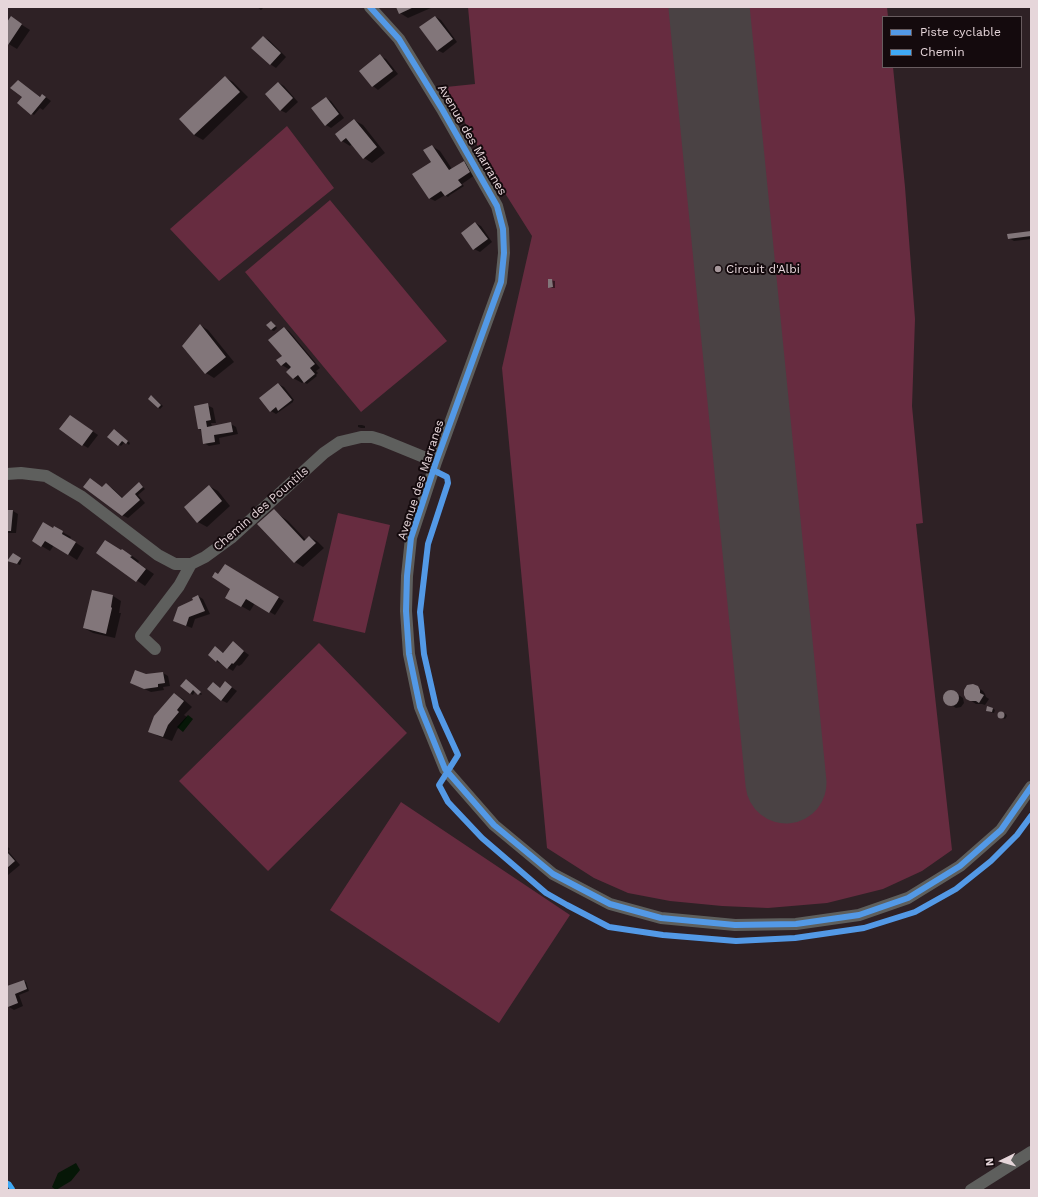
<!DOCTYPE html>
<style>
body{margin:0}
#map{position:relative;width:1038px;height:1197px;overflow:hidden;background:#2e2125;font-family:"Work Sans",sans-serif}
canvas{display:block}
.frame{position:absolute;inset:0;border:8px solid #e6d6da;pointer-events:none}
.legend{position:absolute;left:882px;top:16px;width:140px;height:52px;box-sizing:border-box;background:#140a0d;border:1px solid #685c5f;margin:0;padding:5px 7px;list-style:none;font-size:12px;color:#e6d6da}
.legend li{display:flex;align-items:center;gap:8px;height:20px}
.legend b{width:20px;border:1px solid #685c5f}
.north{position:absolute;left:982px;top:1141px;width:40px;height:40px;-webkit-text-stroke:3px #140a0d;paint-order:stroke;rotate:265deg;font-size:11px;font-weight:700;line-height:16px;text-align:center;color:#e6d6da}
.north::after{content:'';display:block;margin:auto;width:14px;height:18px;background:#e6d6da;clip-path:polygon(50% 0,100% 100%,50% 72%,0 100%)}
</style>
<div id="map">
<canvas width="1038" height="1197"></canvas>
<div class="frame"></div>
<ul class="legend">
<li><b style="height:5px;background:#5399e6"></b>Piste cyclable</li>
<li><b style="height:5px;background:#3fa9f5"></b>Chemin</li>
</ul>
<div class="north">N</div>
</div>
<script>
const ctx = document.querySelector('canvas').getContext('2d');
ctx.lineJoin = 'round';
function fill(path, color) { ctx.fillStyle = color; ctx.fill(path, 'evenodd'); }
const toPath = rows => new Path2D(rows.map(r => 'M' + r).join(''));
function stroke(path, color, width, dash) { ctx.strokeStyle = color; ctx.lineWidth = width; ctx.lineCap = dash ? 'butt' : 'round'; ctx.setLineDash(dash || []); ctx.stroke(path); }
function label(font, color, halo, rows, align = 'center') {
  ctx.font = font + ' "Work Sans",sans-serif'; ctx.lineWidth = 4; ctx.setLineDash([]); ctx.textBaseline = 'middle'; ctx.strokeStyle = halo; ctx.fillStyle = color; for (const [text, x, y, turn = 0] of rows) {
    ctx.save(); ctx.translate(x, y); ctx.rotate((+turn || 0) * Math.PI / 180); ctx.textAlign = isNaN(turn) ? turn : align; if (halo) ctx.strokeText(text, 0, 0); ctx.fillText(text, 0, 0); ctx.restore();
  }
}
const green = toPath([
 [468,7,887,7,888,17,883,17,883,67,893,67,905,187,915,319,912,406,923,523,916,524,952,850,922,871,883,889,827,903,768,908,722,906,670,901,628,893,594,878,547,848,502,368,532,236,491,171,446,87,475,84],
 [768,325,813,780,757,786,713,331],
 [287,126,334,188,219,281,170,229],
 [330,200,447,341,361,412,245,272],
 [338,513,390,525,365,633,313,621],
 [319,643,407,733,268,871,179,781],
 [401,802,570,915,499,1023,330,910]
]);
const water = toPath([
 [188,715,193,719,183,732,177,727],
 [76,1163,80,1170,71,1181,56,1190,52,1187,58,1173]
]);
const shadow = toPath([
 [257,7,264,7,261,10],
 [397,7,433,7,408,18,400,13],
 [436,17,441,20,457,42,443,53,437,50],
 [7,23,19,23,30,30,17,49,7,43],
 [263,37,269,40,286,57,276,68,270,64],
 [380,56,386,59,398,74,378,90,373,86,361,71],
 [225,77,233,82,248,97,203,140,194,135],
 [279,83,284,86,298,102,286,113,280,110],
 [23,84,40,97,43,95,51,101,43,110,40,108,34,115,18,103,24,97],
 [326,98,331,101,344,118,331,128,326,125],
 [354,120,363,125,385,153,372,163,364,158,352,144,350,146,342,141],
 [432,146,440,151,452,169,464,162,470,165,475,175,462,184,464,186,450,195,448,197,445,195,435,201,429,198,432,162],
 [475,223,481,226,492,242,480,252,474,249],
 [1031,232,1031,239,1014,241,1009,238],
 [549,280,555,281,555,288,552,288,549,287],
 [272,322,277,328,274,331,271,330],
 [200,325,208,330,234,362,214,378,206,373],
 [284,328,289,331,320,368,316,371,318,373,316,375,317,376,307,384,304,382,302,383,293,378,290,370,282,365],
 [278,384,284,387,294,400,293,401,293,402,276,414,271,411],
 [152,396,163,406,160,409,158,407],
 [207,405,213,408,216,423,211,423,212,427,231,424,236,427,238,434,219,438,220,444,209,446,204,443,201,430,199,429],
 [75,419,98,435,88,448,83,445],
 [358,425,362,425,365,426,365,428,361,428,358,427],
 [116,431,130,443,129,445,125,442,121,446,108,437],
 [91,479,103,488,106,485,112,488,123,498,141,485,145,489,138,495,145,503,128,518,122,515],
 [209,486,218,491,230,506,207,527,198,522],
 [7,511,13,511,18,514,16,533,7,533],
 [274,511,288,521,306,540,310,537,318,542,324,548,303,567,295,562],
 [54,527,71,537,70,539,84,548,77,560,54,545,50,551,33,541,53,529],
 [121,551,131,555,139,561,138,563,154,574,145,586,97,553],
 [13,555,22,560,20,565,9,561],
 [234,570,284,601,275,615,255,603,250,611,227,598,232,589,219,575],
 [93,592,113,596,121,601,119,613,121,613,115,638,93,633,84,628],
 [198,596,203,599,210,614,195,619,192,628,174,621],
 [233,643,249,655,242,664,239,666,237,665,233,671,216,661,216,648,224,653],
 [163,673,168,676,170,686,163,687,164,690,151,692,131,683],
 [188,682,202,694,201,695,195,691,193,695,190,693],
 [226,683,237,691,227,703,221,700,221,689],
 [977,687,983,691,985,694,986,697,989,699,985,705,982,704,976,704,967,698],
 [953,691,963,698,964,703,961,707,956,708,946,702,945,696,948,692],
 [174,694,183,699,192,707,184,715,187,717,177,730,172,741,158,736,150,731],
 [992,708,995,710,994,713,987,711],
 [1001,712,1006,714,1007,716,1005,719,999,716,999,714],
 [7,846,10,849,8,851,20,865,8,875,7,874],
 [24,981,26,982,29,991,19,995,23,1006,14,1010,9,1007,7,1002,7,987]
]);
const runway = toPath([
 [709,7,786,783]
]);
const building = toPath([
 [396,7,414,7,399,14],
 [11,16,22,24,8,45,7,44,7,22],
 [435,16,453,39,437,51,419,27],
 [263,36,281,53,270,65,251,48],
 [380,54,393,71,372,87,359,71],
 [225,76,240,92,194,135,179,119],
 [18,80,40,97,42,94,46,97,31,115,17,103,22,97,10,88],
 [278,82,293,98,280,111,265,94],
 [326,97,339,114,325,126,311,108],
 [354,119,377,147,363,159,346,138,341,142,335,134],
 [432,145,449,170,464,161,470,172,458,180,462,185,445,196,441,191,429,199,412,174,431,162,423,150],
 [475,222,488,239,473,250,461,233],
 [1031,231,1031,236,1008,239,1007,234],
 [548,279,552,279,553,287,548,288],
 [271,321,276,326,271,330,266,325],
 [200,324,226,357,205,374,182,346],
 [284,327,315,364,310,368,315,374,304,383,298,375,293,379,286,372,291,367,286,362,281,366,276,360,282,356,268,340],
 [278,383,292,400,278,411,276,407,270,412,259,398],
 [151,395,161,405,158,408,148,399],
 [208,403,211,420,206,421,207,427,231,422,233,432,214,435,215,442,203,444,201,429,198,429,194,406],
 [70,415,93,431,82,446,59,429],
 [114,429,128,441,126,444,122,441,118,446,107,437],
 [90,478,102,487,106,483,122,498,139,482,143,487,135,494,140,500,122,516,83,487],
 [209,485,222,501,197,523,184,507],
 [274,509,304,541,309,536,316,543,294,563,257,524],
 [7,510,13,510,11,531,7,531],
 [43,522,53,528,54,526,63,531,62,534,76,542,68,555,45,541,41,547,32,541],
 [105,540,121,550,122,549,132,556,130,557,146,569,136,582,96,553],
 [13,553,21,558,17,564,7,561],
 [225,564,279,597,269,613,246,599,241,607,225,598,230,589,212,577,215,572,218,574],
 [92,590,113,595,111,607,112,608,106,634,83,628],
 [198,595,205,611,189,617,186,626,173,621,178,607,193,600,192,598],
 [233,641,244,651,236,661,233,664,232,663,227,669,217,660,216,662,208,655,215,646,223,653],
 [135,670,146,674,163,672,165,683,158,684,158,687,144,689,130,683],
 [186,679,201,692,198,695,193,690,190,694,180,686],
 [225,681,232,687,221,701,207,689,213,682,220,688],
 [973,684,978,686,980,690,980,693,984,695,979,703,976,701,970,701,966,699,964,695,964,690,967,685],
 '943 698a8 8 0 1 1 16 0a8 8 0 1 1-16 0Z',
 [174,693,184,701,177,710,179,712,168,725,163,737,148,732,154,716],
 [987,706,993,708,992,712,986,711],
 '997.5 715a3.5 3.5 0 1 1 7 0a3.5 3.5 0 1 1-7 0Z',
 [7,852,15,861,7,868],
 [24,980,27,989,15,994,18,1003,8,1007,7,986]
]);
const minor = toPath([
 [370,7,399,39,442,109,497,206,503,229,504,253,501,282,436,462,411,538,407,576,406,611,409,654,420,707,445,769,494,825,553,874,610,904,661,918,735,925,796,924,859,915,908,898,960,866,1001,830,1031,787],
 [7,474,21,473,46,476,82,497,158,555,175,564,191,564,205,557,231,538,324,453,340,442,361,437,372,437,382,440,436,462],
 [155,649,141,636,179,586,191,564],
 [971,1190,1031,1152]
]);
const quiet = toPath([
 [7,1183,9,1184,13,1190]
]);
const cycleway = toPath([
 [370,7,399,39,442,109,497,206,503,229,504,253,501,282,436,462,411,538,407,576,406,611,409,654,420,707,445,769,494,825,553,874,610,904,661,918,735,925,796,924,859,915,908,898,960,866,1001,830,1031,787],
 [433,470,447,477,448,483,428,544,420,612,424,654,436,707,458,755,439,785,448,802,482,838,546,893,567,905,609,927,663,935,736,941,795,938,864,928,915,912,956,889,991,861,1017,835,1031,816]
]);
const markers = [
 [718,269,4,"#a6979b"]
];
const streetNames = [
 ["Avenue des Marranes",472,140,60],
 ["Avenue des Marranes",421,480,-72],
 ["Chemin des Pountils",261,509,-41]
];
const poiNames = [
 ["Circuit d'Albi",726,269]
];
fill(green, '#672c40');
fill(water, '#061707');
fill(shadow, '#0007');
stroke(runway, '#4a4244', 81);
fill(building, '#82767a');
stroke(minor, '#5e5f5d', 12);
stroke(quiet, '#3fa9f5', 5, [10, 5]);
stroke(cycleway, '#5399e6', 6);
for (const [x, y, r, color] of markers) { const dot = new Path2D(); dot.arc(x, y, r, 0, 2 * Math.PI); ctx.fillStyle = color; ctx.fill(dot); stroke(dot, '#140a0d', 1.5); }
label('12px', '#e6d6da', '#140a0d', streetNames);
label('12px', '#e6d6da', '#140a0d', poiNames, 'left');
</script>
